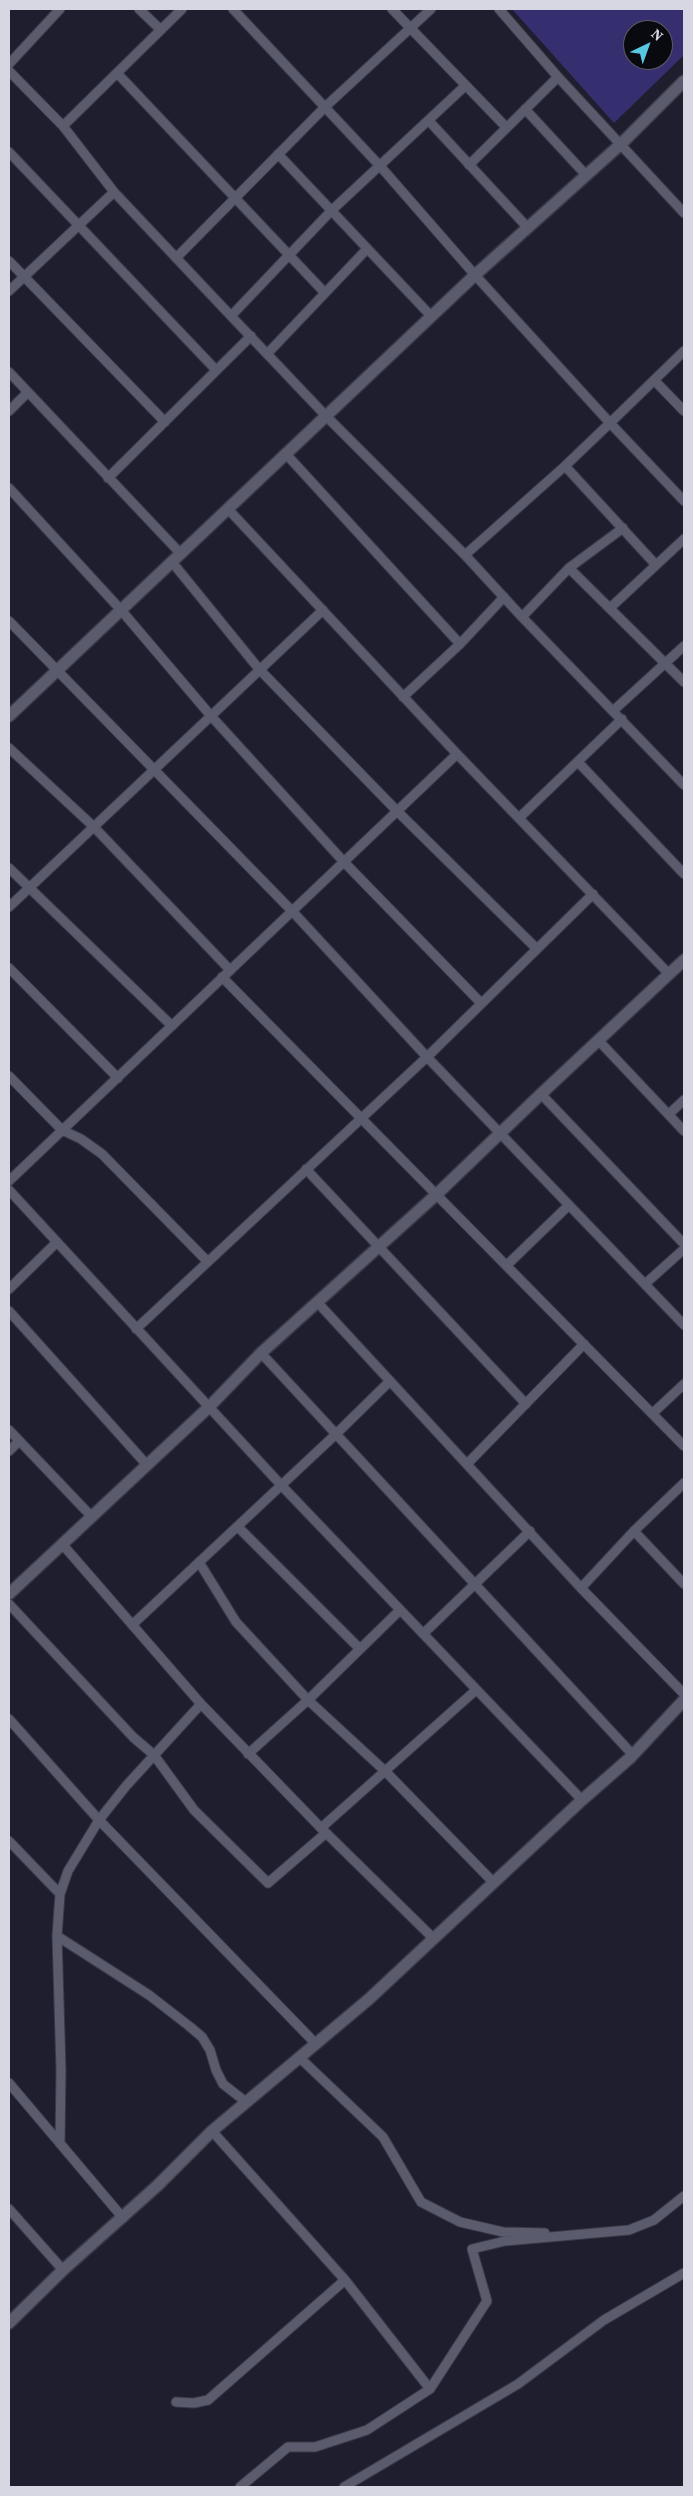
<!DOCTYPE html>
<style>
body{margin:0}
#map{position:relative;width:693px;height:2496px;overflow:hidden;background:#1e1e2e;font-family:"Source Serif 4",serif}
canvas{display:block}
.frame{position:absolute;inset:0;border:10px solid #d6d7e2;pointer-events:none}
.north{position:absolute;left:623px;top:20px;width:50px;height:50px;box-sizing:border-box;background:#090910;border:1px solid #5b5b64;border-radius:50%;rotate:42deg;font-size:14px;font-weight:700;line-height:20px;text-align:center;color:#d6d7e2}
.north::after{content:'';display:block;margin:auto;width:18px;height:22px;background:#56c9e1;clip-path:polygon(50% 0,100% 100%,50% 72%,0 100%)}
</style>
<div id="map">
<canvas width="693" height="2496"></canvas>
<div class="frame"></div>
<div class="north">N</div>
</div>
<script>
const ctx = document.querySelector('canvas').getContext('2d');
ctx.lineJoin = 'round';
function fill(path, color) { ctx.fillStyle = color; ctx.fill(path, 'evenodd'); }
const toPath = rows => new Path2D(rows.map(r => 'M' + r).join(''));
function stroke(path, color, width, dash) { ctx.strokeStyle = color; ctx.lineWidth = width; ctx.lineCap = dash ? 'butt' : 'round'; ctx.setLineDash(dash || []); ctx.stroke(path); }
const green = toPath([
 [512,9,684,9,684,55,614,123],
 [633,30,663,30,663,60,633,60]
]);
const minor = toPath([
 [139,9,161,30],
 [233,9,380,166,475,275,610,423,684,351],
 [392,9,506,127],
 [499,9,558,77,684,213],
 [9,64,60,9],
 [9,71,63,126,114,192,231,316,326,416,465,555,522,617,684,785],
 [117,73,325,293],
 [525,109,586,175],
 [429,121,528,228],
 [63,126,182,9],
 [9,152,216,370],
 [278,154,431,316],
 [469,165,558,77],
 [176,258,325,107,431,9],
 [9,261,165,422],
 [9,291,114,192],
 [231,316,331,211,465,86],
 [267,354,366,250],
 [9,372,181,554],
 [654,380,684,411],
 [9,411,27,393],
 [286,454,460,644],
 [565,466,656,565],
 [108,478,251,336],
 [9,488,121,610,211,716,344,862,481,1003],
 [228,509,457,754,669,974],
 [465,555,565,466,610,423,684,501],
 [172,562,259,669,397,811,537,949],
 [569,568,684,682],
 [610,608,684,539],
 [522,617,569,568,623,528],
 [9,621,293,912,427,1057,684,1325],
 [403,697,460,644,504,597],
 [614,710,684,646],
 [9,748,94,827,230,970],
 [578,762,684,874],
 [519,818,622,719],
 [9,868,172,1026],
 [9,907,323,610],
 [9,968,118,1078],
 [222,977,684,1446],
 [599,1041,684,1131],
 [9,1076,62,1130,81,1139,102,1154,207,1261],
 [541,1094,684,1244],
 [669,1114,684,1100],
 [306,1169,526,1404],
 [9,1181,457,754],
 [9,1190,281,1485,582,1800],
 [507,1265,569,1205],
 [645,1284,684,1249],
 [9,1289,57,1242],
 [318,1303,581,1588,684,1694],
 [9,1311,147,1465],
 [136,1329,427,1057,593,894],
 [261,1353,633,1755],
 [653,1413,684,1384],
 [9,1430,92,1517],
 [9,1451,19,1441],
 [468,1463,584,1344],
 [238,1527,360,1649],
 [634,1531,684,1584],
 [63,1545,201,1704,321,1828,433,1938],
 [199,1562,236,1622,308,1700,386,1772,494,1883],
 [581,1588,634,1531,684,1483],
 [9,1604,133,1737,154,1755,194,1810,268,1883,326,1833],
 [132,1625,335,1435,390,1381],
 [423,1634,530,1531],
 [9,1719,99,1820,316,2044],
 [248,1754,308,1700,400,1610],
 [321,1828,476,1690],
 [9,1841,60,1894],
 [57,1936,149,1995,189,2026,202,2037,210,2050,216,2070,223,2084,246,2102],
 [300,2058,383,2137,421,2202,460,2222,503,2232,545,2233],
 [9,2083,123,2218],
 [212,2131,345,2280,430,2389],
 [60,2142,61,2070,57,1936,60,1894,68,1871,99,1820,126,1786,201,1704],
 [9,2209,63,2270],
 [176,2402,194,2403,208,2400,345,2280],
 [240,2487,288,2447,315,2447,367,2430,430,2389,487,2301,472,2249,505,2241,629,2230,654,2220,684,2196],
 [344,2487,518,2384,604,2320,684,2273]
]);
const tertiary = toPath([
 [9,716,475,275,621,144,684,81],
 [9,1594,209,1407,261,1353,437,1194,541,1094,684,960],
 [9,2323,63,2270,157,2186,212,2131,369,1999,582,1800,631,1757,684,1700]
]);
fill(green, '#362f6f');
stroke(minor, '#3a3a47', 11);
stroke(tertiary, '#3a3a47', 14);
stroke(minor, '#5b5b6e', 9);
stroke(tertiary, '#5b5b6e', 11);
</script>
